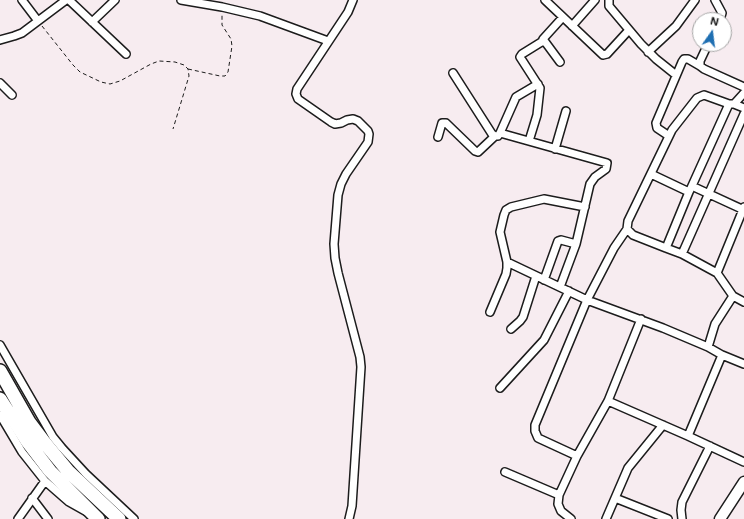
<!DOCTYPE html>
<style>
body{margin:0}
#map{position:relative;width:744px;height:519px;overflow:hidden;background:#f7ecf0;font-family:Mali,sans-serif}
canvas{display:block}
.north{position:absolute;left:692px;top:12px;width:40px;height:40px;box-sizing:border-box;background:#fff;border:1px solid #a4a4a4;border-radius:50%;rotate:14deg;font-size:11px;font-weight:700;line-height:16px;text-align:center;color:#1c1c1c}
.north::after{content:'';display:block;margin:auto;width:14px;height:18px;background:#1f6fb2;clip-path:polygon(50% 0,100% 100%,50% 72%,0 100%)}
</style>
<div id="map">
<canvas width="744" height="519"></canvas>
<div class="north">N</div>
</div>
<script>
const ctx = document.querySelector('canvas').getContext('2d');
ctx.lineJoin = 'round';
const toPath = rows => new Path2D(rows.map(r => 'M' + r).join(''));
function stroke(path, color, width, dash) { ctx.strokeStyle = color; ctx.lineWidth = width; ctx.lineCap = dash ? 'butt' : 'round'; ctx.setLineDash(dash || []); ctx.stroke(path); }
const path = toPath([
 [42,26,73,65,80,72,101,82,110,84,120,81,151,64,159,61,175,62,184,65,188,69,189,76,173,129],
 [188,69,220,76,225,76,228,72,232,46,231,39,222,25,222,14]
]);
const street = toPath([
 [22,0,38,21],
 [69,0,126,54],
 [181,0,222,7,260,16,328,41],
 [545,0,603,55,607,54,629,30],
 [609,0,609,6,641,44,656,59,676,75],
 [715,0,722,13,720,20],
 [92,22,115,0],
 [572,26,595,0],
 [0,40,14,36,22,33,66,0],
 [708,44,700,61,700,66,704,69,744,87],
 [648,52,676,26,695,0],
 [560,62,543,39,563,17],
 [453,73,492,134,495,136,498,136,500,133,516,97,538,84],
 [0,83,12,95],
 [744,93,734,104,729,104,704,95,697,98,672,130,628,221,627,229,633,235,666,248,689,192,691,188,694,187,744,210],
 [734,104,744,108],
 [500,133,607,163,606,169,595,177,590,184,576,244,560,287],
 [669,136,657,128,656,123,682,62,684,59,688,59,700,66],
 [438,137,442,123,446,123,475,151,478,152,495,136],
 [529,141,537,115,540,88,520,57,522,54,543,41],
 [555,149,566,111],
 [651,174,689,192],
 [691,188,729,104],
 [666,248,682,254,717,273,733,296,744,302],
 [682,254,744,114],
 [507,262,587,300,663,328,708,347,722,355,744,364],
 [717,273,744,207],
 [544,280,558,241,561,240,576,244],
 [490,312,506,274,507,268,507,262,500,232,504,215,506,210,511,207,544,199,585,207],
 [511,329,520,321,523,317,536,276],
 [0,345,53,437,62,448,86,474,134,519],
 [708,347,715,324,733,296],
 [500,388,544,340,569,291],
 [608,401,688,436,744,462],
 [0,415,22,452,45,481,69,502,85,511],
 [688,436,722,355],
 [577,456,538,438,535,431,535,425,587,300,614,248,627,229],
 [505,472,559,495],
 [32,498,48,519],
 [615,498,668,519],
 [18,519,45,481],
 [349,519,352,506,361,367,360,357,338,273,335,258,334,244,338,195,341,184,346,174,368,142,369,134,368,131,358,121,353,119,347,120,341,123,335,124,331,122,298,99,296,94,297,89,348,12,353,0],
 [571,519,561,511,558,504,559,495,577,456,608,401,641,319],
 [606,519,628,468,663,425],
 [682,519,681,510,682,502,710,446]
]);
const secondary = toPath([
 [720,519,744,482]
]);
const highway = toPath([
 [0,371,29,422,44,442,68,471,119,519],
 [0,399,27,441,50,471,98,519]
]);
stroke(street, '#1c1c1c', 10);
stroke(secondary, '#1c1c1c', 13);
stroke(highway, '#1c1c1c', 16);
stroke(path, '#1c1c1c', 1, [4, 3]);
stroke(street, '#fff', 7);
stroke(secondary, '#fff', 10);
stroke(highway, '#fff', 13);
</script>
